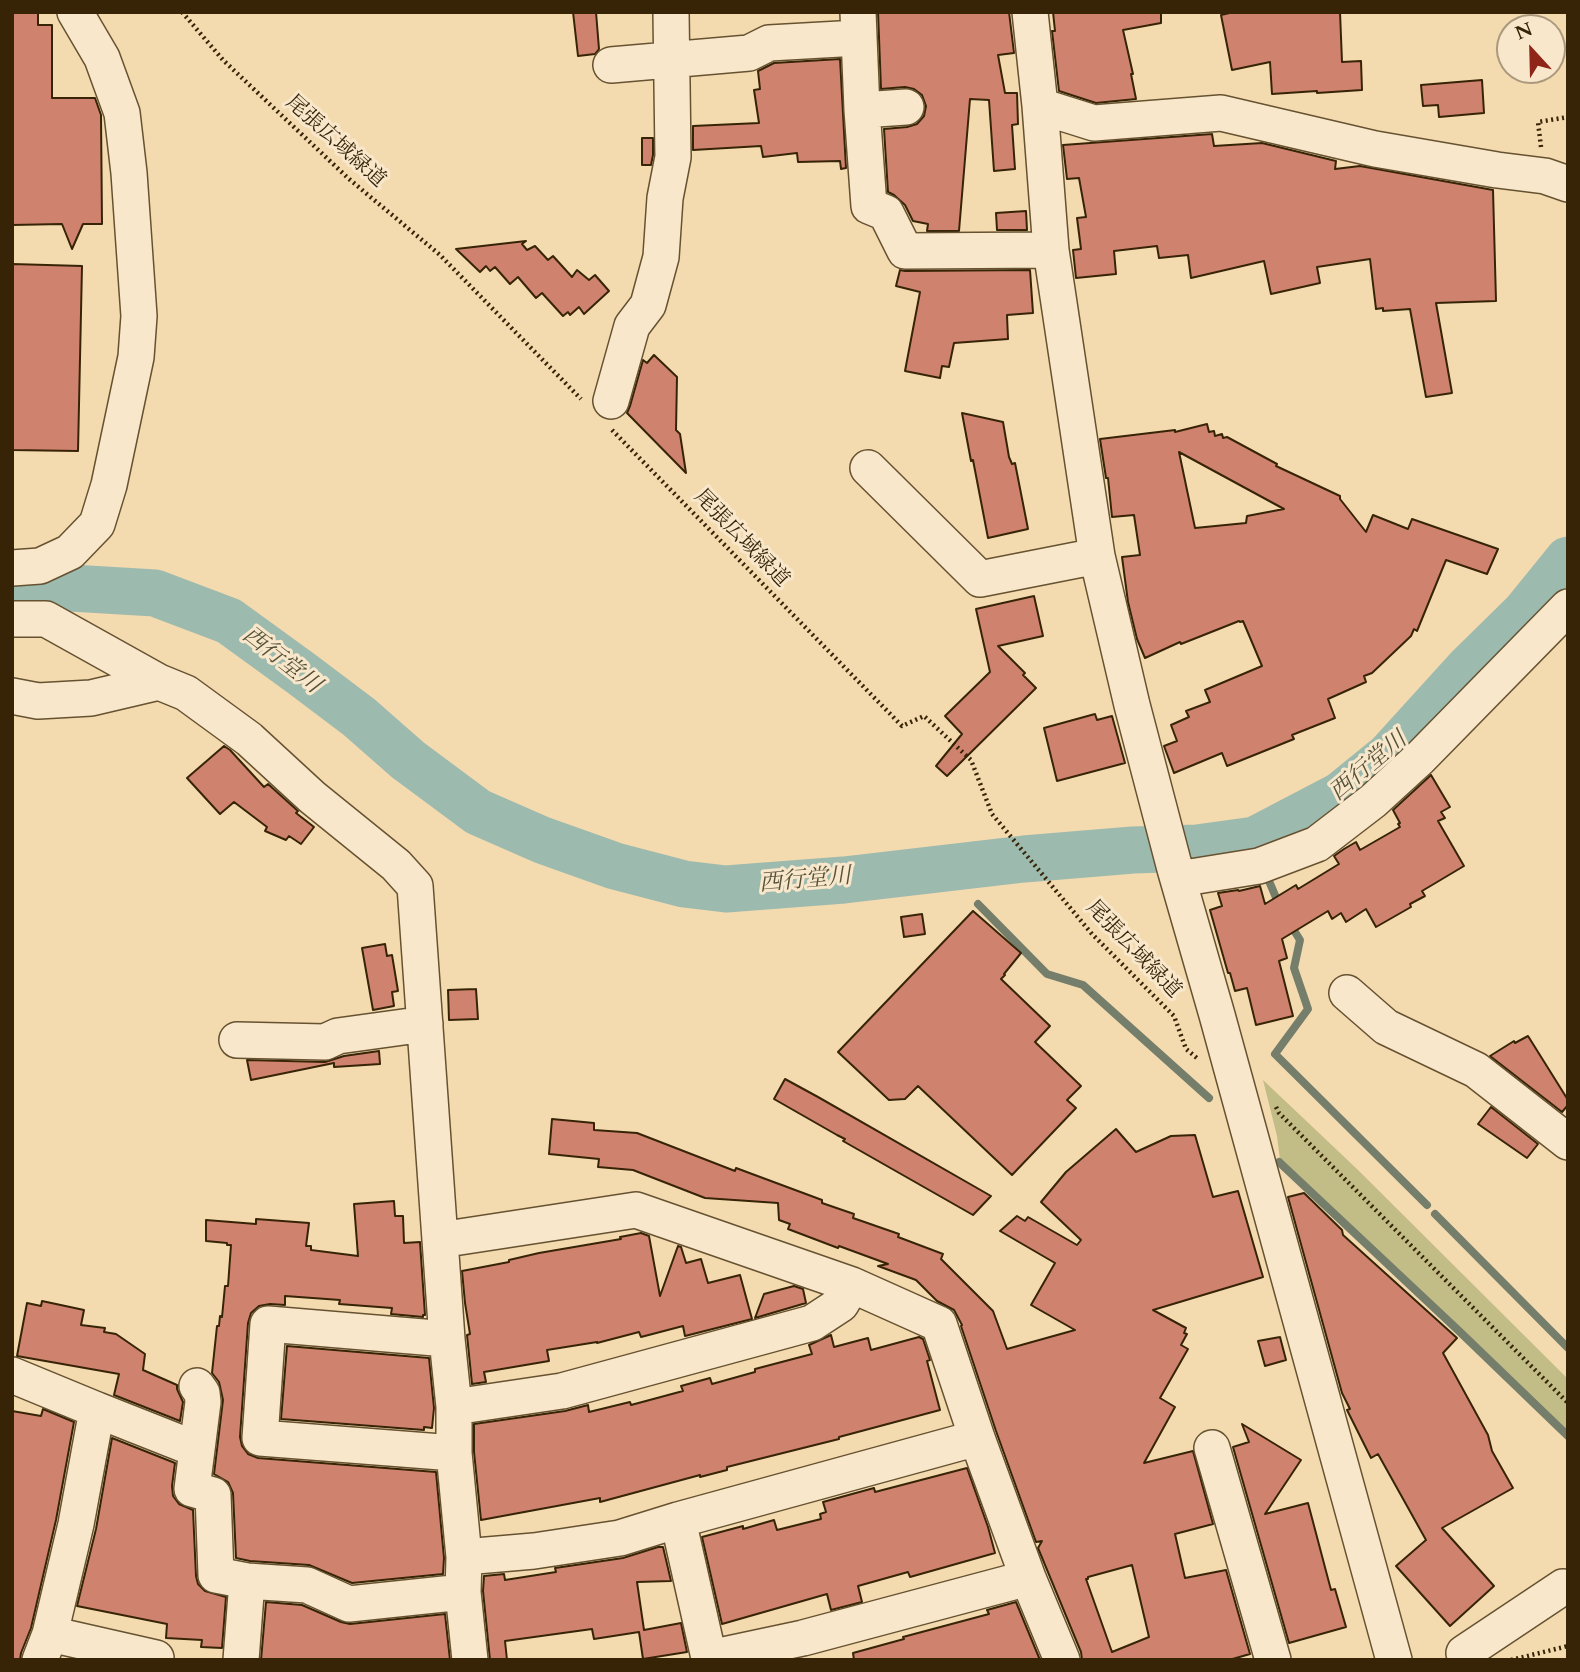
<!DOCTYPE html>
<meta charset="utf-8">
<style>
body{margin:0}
#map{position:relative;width:1580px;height:1672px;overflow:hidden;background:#f4daaf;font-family:Cardo,serif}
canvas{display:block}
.frame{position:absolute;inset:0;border:14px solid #372407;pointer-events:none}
.north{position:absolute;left:1496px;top:14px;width:70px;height:70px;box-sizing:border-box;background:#f8e7cb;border:2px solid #ab997d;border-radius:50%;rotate:338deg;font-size:19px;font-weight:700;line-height:28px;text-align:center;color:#372407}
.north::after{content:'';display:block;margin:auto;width:24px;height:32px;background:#8f2418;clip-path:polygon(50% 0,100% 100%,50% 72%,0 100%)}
</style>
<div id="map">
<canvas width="1580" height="1672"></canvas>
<div class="frame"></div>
<div class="north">N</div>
</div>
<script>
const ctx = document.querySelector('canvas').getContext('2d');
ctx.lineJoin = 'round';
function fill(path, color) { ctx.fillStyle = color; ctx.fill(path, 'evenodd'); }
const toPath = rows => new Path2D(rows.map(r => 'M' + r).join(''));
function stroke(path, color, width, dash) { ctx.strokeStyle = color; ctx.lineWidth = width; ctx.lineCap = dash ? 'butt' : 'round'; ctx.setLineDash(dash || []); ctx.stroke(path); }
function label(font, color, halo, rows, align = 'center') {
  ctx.font = font + ' Cardo,"Noto Serif JP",serif'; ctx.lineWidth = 6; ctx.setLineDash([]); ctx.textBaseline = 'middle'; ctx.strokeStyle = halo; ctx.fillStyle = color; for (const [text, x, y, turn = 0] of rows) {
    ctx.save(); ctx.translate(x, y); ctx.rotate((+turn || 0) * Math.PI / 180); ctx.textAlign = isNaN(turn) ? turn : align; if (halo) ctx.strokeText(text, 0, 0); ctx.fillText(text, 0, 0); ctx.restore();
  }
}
const green = toPath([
 [1263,1080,1357,1169,1568,1379,1568,1434,1280,1160,1277,1136]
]);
const stream = toPath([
 [41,591,72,568],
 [1269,881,1280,907],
 [978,904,1047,974,1083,985,1209,1098],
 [1290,924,1300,940,1294,968,1308,1009,1275,1054,1427,1205],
 [1279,1162,1460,1332,1568,1436],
 [1435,1214,1568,1348]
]);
const river = toPath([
 [12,594,71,588,155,593,229,621,302,674,359,717,408,760,478,812,542,840,615,866,684,884,726,889,844,880,1024,859,1133,850,1197,848,1255,840,1341,795,1389,756,1468,669,1525,613,1568,560]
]);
const building = toPath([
 [12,12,38,12,38,25,52,25,52,98,95,98,101,115,102,224,83,224,72,249,62,224,12,225,12,12],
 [573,12,596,12,599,49,595,54,578,56,573,12],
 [878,12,1009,12,1014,53,998,55,1005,93,1017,93,1018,124,1012,125,1015,169,994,171,989,100,970,99,959,231,927,231,928,224,913,221,905,205,894,195,888,192,884,129,907,127,917,124,924,116,926,106,922,95,914,89,905,87,881,89,878,12],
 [1053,12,1161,12,1161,23,1123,30,1133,74,1131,74,1136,99,1096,103,1059,91,1052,31,1055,31,1053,12],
 [1234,12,1340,12,1342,62,1361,61,1362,90,1317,93,1317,91,1272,94,1270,62,1232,70,1221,15,1234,12],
 [840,59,846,168,841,169,840,161,798,162,797,153,763,157,761,146,693,150,693,126,759,123,754,90,760,89,758,71,774,63,840,59],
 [1482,80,1484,113,1439,117,1438,105,1423,106,1421,85,1482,80],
 [1212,134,1214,146,1262,143,1336,161,1335,169,1360,166,1493,190,1496,301,1436,303,1452,393,1426,397,1410,309,1383,311,1383,308,1376,309,1370,259,1317,267,1320,283,1271,294,1264,261,1191,278,1188,255,1159,258,1157,246,1114,251,1116,274,1076,278,1073,250,1081,249,1077,218,1086,217,1079,178,1067,179,1063,145,1212,134],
 [642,138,653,138,653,155,651,165,642,165,642,138],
 [1026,211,1027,230,997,230,996,213,1026,211],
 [526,241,522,244,527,250,535,246,548,260,553,256,572,277,577,270,589,280,595,275,609,291,584,314,579,307,570,315,568,312,563,316,542,293,536,298,518,277,510,284,495,267,490,271,486,266,480,272,456,249,526,241],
 [12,264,82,266,78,451,12,450,12,264],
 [900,270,905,271,1030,270,1033,313,1007,315,1008,339,954,343,949,367,942,366,940,378,905,371,920,292,896,286,900,270],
 [654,355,677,377,676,430,680,434,686,473,627,413,630,406,643,360,647,363,654,355],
 [962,413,1003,422,1009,457,1012,464,1015,463,1028,529,988,538,973,460,971,461,962,413],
 [1207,424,1209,432,1214,431,1215,436,1222,434,1223,438,1227,437,1277,464,1276,466,1340,496,1340,499,1366,532,1373,515,1408,529,1412,519,1498,549,1487,574,1446,560,1417,631,1414,629,1411,636,1372,673,1364,676,1366,682,1328,699,1335,718,1292,735,1294,739,1227,766,1222,753,1174,773,1164,746,1177,741,1171,725,1189,717,1186,711,1210,702,1205,690,1262,666,1243,621,1240,622,1239,621,1181,644,1180,642,1145,658,1137,639,1128,602,1122,557,1140,555,1134,515,1112,517,1108,478,1106,478,1100,439,1175,430,1175,432,1207,424],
 [1179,452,1284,509,1247,516,1246,523,1195,528,1179,452],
 [1034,596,1043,636,998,646,1025,673,1023,675,1036,688,947,776,936,766,962,734,945,716,990,672,976,609,1034,596],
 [1095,714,1097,720,1112,716,1125,763,1057,781,1044,728,1095,714],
 [224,746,230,750,264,787,268,784,298,811,296,813,314,827,301,844,289,836,286,840,265,831,267,827,234,802,220,814,187,778,224,746],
 [1431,775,1450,807,1441,812,1445,818,1438,821,1464,866,1422,891,1425,896,1410,904,1411,907,1376,927,1366,909,1346,922,1341,913,1332,919,1328,911,1282,939,1287,958,1279,961,1293,1016,1256,1025,1247,988,1235,991,1230,973,1228,973,1210,910,1222,906,1218,893,1238,890,1239,891,1260,886,1265,904,1296,885,1298,889,1339,864,1334,856,1344,849,1356,842,1360,850,1400,827,1398,824,1400,823,1393,810,1431,775],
 [973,911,1021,953,1004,974,1005,975,1001,979,1050,1026,1035,1042,1081,1086,1067,1100,1076,1108,1012,1175,918,1086,905,1099,889,1100,838,1052,973,911],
 [922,914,925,934,904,937,901,917,922,914],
 [385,944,387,956,392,955,398,991,392,992,394,1006,373,1010,362,948,385,944],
 [476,989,478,1019,449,1020,448,990,476,989],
 [1528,1036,1568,1100,1568,1105,1562,1112,1490,1056,1514,1041,1515,1043,1528,1036],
 [379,1051,380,1064,334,1067,334,1063,251,1080,247,1060,325,1062,344,1056,379,1051],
 [785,1079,818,1097,991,1196,973,1215,843,1141,845,1139,837,1135,774,1099,785,1079],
 [1491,1107,1538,1144,1527,1158,1478,1124,1491,1107],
 [552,1119,594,1123,594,1130,637,1133,735,1171,736,1168,822,1200,822,1203,854,1214,853,1218,899,1234,898,1237,943,1254,941,1259,993,1311,1007,1349,1075,1330,1031,1305,1055,1263,1000,1231,1017,1216,1025,1221,1028,1217,1077,1245,1081,1240,1041,1202,1066,1172,1116,1129,1136,1152,1171,1136,1195,1135,1213,1197,1238,1191,1263,1277,1153,1310,1186,1328,1184,1333,1187,1334,1181,1345,1188,1349,1160,1398,1175,1407,1144,1463,1193,1451,1213,1524,1175,1534,1185,1578,1226,1570,1250,1654,1229,1660,1082,1660,1081,1652,1038,1548,1042,1541,1036,1542,996,1431,961,1326,962,1325,954,1310,937,1301,916,1280,878,1266,888,1264,839,1246,838,1248,788,1229,790,1224,779,1220,778,1203,705,1198,633,1170,598,1167,599,1159,549,1154,552,1119],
 [1132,1565,1149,1637,1112,1652,1086,1579,1088,1579,1088,1577,1132,1565],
 [1304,1193,1342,1230,1343,1235,1457,1338,1443,1353,1488,1435,1492,1451,1513,1488,1442,1528,1494,1586,1450,1626,1396,1566,1426,1540,1378,1454,1371,1458,1347,1410,1350,1409,1342,1393,1288,1197,1304,1193],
 [394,1201,395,1216,403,1216,404,1243,420,1242,425,1315,423,1315,423,1317,391,1314,392,1308,339,1304,340,1300,285,1296,285,1305,270,1304,259,1306,251,1313,248,1323,240,1437,242,1446,248,1454,258,1458,436,1472,444,1558,443,1574,352,1583,309,1565,250,1561,236,1558,233,1493,228,1482,214,1474,223,1400,219,1382,212,1373,217,1326,219,1326,220,1316,222,1317,225,1286,228,1286,231,1245,227,1245,227,1243,206,1241,206,1220,256,1224,256,1219,309,1223,306,1246,311,1246,311,1250,358,1256,354,1204,394,1201],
 [641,1233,649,1236,660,1296,678,1246,681,1247,686,1263,701,1259,708,1283,740,1275,752,1319,685,1336,683,1326,641,1337,639,1332,597,1343,597,1342,547,1350,549,1361,484,1372,486,1382,472,1384,467,1335,470,1334,465,1303,462,1271,509,1262,509,1260,539,1253,621,1239,620,1237,641,1233],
 [794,1286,803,1289,806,1303,755,1318,764,1294,794,1286],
 [42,1301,84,1310,81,1325,105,1328,104,1332,116,1334,145,1354,143,1370,177,1385,177,1389,183,1402,180,1421,114,1395,119,1374,17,1356,27,1303,41,1306,42,1301],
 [831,1335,834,1347,868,1338,871,1350,919,1337,923,1339,930,1360,927,1361,940,1410,839,1437,839,1439,727,1467,727,1470,700,1477,700,1475,600,1502,600,1498,481,1520,474,1452,474,1424,565,1411,588,1405,589,1412,630,1402,631,1405,683,1391,681,1386,710,1378,712,1384,755,1372,755,1369,812,1354,809,1345,831,1335],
 [1280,1337,1286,1360,1265,1366,1258,1341,1280,1337],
 [287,1346,429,1358,434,1408,432,1428,424,1427,424,1430,281,1419,287,1346],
 [43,1409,74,1422,56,1520,31,1628,21,1653,20,1660,12,1660,12,1411,41,1416,43,1409],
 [1242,1424,1301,1460,1265,1514,1308,1503,1331,1590,1335,1589,1346,1627,1289,1643,1233,1447,1249,1442,1242,1424],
 [112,1438,175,1463,172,1486,173,1496,179,1504,193,1510,196,1576,198,1584,205,1591,226,1597,222,1648,201,1647,202,1640,166,1638,167,1624,77,1606,96,1529,112,1438],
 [967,1468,988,1527,995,1553,910,1577,908,1572,858,1586,862,1602,831,1610,827,1594,722,1624,702,1537,743,1526,743,1529,774,1520,777,1530,821,1519,820,1514,826,1512,823,1502,874,1488,875,1492,967,1468],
 [658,1547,663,1547,671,1581,637,1582,644,1630,681,1623,687,1652,643,1659,639,1632,594,1639,592,1629,505,1641,507,1660,490,1660,483,1591,484,1576,504,1574,505,1580,556,1572,555,1568,623,1558,658,1547],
 [266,1602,302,1605,341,1622,350,1624,445,1614,450,1660,261,1660,266,1602],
 [1016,1602,1040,1660,854,1660,853,1653,904,1639,903,1637,989,1614,987,1610,1016,1602]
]);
const path = toPath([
 [182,12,223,60,349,179,440,255,581,399],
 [1541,147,1538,122,1568,117],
 [612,430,902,726,924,716,971,760,992,814,1092,934,1174,1016,1186,1049,1198,1059],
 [1276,1107,1279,1113,1568,1403],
 [1511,1660,1568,1646]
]);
const minor = toPath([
 [858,12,862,110,869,206,886,213,905,251,1051,250],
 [1030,12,1040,106,1051,250,1097,556,1132,705,1175,869,1217,1015,1394,1660],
 [611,65,749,53,769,43,858,38],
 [1040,106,1094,123,1221,113,1375,149,1497,170,1545,176,1568,184],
 [862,110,906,107],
 [611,401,632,326,648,305,661,257,665,198,673,157,671,12],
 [868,468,980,579,1097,556],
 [12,568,40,566,70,552,97,524,109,485,136,357,139,316,129,173,122,113,102,58,75,12],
 [12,619,46,619,159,682],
 [12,696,38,701,91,698,159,682,186,693,249,739,312,797,396,865,415,886,447,1339,454,1407,454,1453,464,1557,463,1592,470,1660],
 [1178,879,1259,866,1317,844,1373,801,1420,758,1568,607],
 [1347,993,1386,1027,1476,1070,1568,1142],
 [237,1040,325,1042,338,1036,425,1024],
 [440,1240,636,1210,852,1285,939,1324,977,1438,1028,1578,1062,1660],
 [447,1339,268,1324,260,1438,454,1453],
 [12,1375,97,1410,76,1524,50,1634,40,1660],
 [197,1386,202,1393,203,1402,192,1489,213,1495,216,1575,247,1581],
 [454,1407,562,1391,812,1323,841,1304,852,1285],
 [97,1410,183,1444],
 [1212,1448,1273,1660],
 [678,1520,709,1658,803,1638,1028,1578],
 [464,1557,534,1551,620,1538,678,1520,977,1438],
 [50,1634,156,1658],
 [1464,1653,1563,1587],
 [241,1660,247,1581,307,1585,349,1604,463,1592]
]);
const streetNames = [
 ["尾張広域緑道",335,142,42],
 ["尾張広域緑道",741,539,46],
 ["尾張広域緑道",1133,950,46]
];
const waterNames = [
 ["西行堂川",281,661,38],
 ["西行堂川",1369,767,-40],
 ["西行堂川",805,881,-5]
];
fill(green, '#c2bd86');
stroke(stream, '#747e6b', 8);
stroke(river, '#9cbaae', 47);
fill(building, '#cf836e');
stroke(building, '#372407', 2);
stroke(minor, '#665231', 38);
stroke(path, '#372407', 4.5, [2, 3.5]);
stroke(minor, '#f8e7cb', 35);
label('21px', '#372407', '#f8e7cb', streetNames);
label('italic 23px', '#555139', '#f8e7cb', waterNames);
</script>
